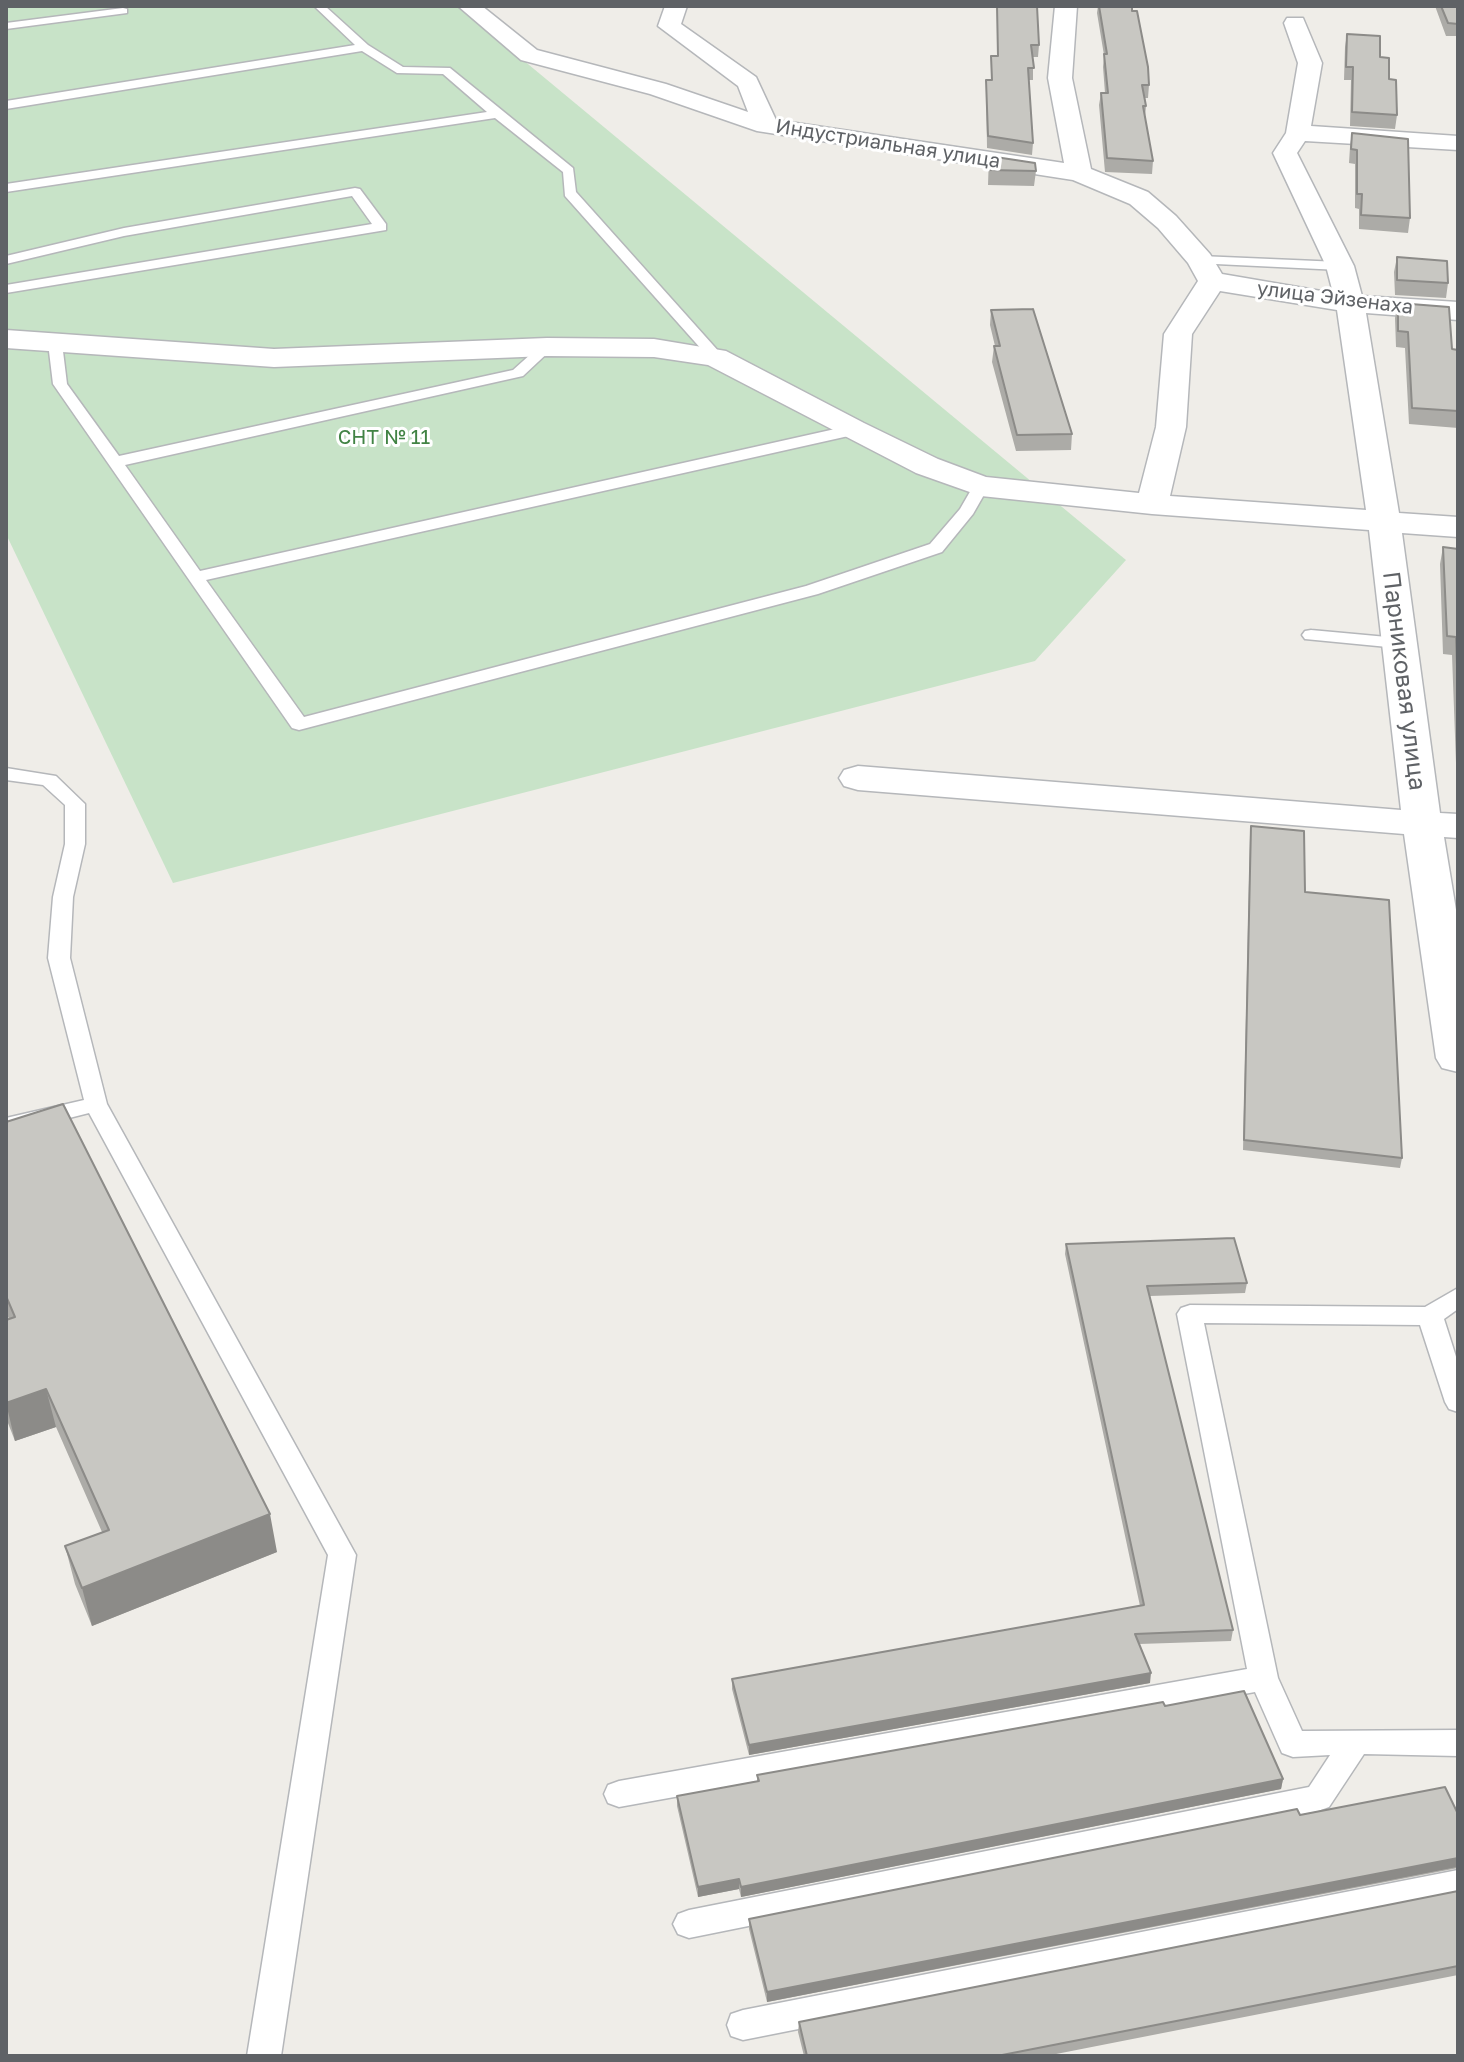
<!DOCTYPE html>
<meta charset="utf-8">
<style>
body{margin:0}
#map{position:relative;width:1464px;height:2062px;overflow:hidden;background:#efede8;font-family:"Golos Text",sans-serif}
canvas{display:block}
.frame{position:absolute;inset:0;border:8px solid #5f6266;pointer-events:none}
</style>
<div id="map">
<canvas width="1464" height="2062"></canvas>
<div class="frame"></div>
</div>
<script>
const ctx = document.querySelector('canvas').getContext('2d');
ctx.lineJoin = 'round';
function fill(path, color) { ctx.fillStyle = color; ctx.fill(path, 'evenodd'); }
const toPath = rows => new Path2D(rows.map(r => 'M' + r).join(''));
function stroke(path, color, width, dash) { ctx.strokeStyle = color; ctx.lineWidth = width; ctx.lineCap = dash ? 'butt' : 'round'; ctx.setLineDash(dash || []); ctx.stroke(path); }
function label(font, color, halo, rows, align = 'center') {
  ctx.font = font + ' "Golos Text",sans-serif'; ctx.lineWidth = 6; ctx.setLineDash([]); ctx.textBaseline = 'middle'; ctx.strokeStyle = halo; ctx.fillStyle = color; for (const [text, x, y, turn = 0] of rows) {
    ctx.save(); ctx.translate(x, y); ctx.rotate((+turn || 0) * Math.PI / 180); ctx.textAlign = isNaN(turn) ? turn : align; if (halo) ctx.strokeText(text, 0, 0); ctx.fillText(text, 0, 0); ctx.restore();
  }
}
const green = toPath([
 [6,6,458,6,1126,560,1035,661,173,883,6,534]
]);
const service = toPath([
 [314,6,325,6,368,45,403,67,450,68,573,168,576,192,721,354,721,360,711,360,565,196,563,172,495,118,6,192,6,184,487,112,443,74,397,73,362,51,6,109,6,101,355,45,314,6],
 [123,8,127,9,127,13,6,29,6,23,123,8],
 [355,188,360,189,386,224,386,230,6,293,6,285,372,224,352,196,124,236,6,264,6,256,124,228,355,188],
 [1200,256,1340,262,1347,266,1340,270,1195,263,1195,257,1200,256],
 [55,339,62,343,67,384,119,456,513,370,542,344,547,343,554,347,523,376,125,465,200,571,853,425,861,430,853,435,206,580,304,717,806,586,930,544,960,509,975,483,987,483,989,486,973,514,942,552,818,594,299,730,292,728,53,384,48,343,55,339],
 [1311,630,1398,638,1407,643,1398,648,1305,639,1302,635,1305,631,1311,630],
 [6,768,56,776,85,804,85,844,73,897,70,958,107,1104,356,1555,281,2056,247,2056,328,1555,89,1113,6,1134,6,1118,84,1100,48,958,53,897,65,844,65,805,43,785,6,780,6,768],
 [1458,1288,1458,1309,1444,1319,1458,1363,1458,1412,1449,1409,1445,1402,1420,1325,1204,1323,1278,1678,1302,1731,1458,1730,1458,1756,1364,1754,1329,1807,1318,1811,689,1938,678,1934,673,1924,678,1914,689,1910,1309,1787,1330,1755,1293,1757,1282,1753,1255,1692,619,1807,608,1803,604,1794,608,1785,619,1781,1247,1669,1177,1314,1181,1308,1190,1305,1425,1307,1458,1288],
 [1458,1870,1458,1898,743,2040,731,2036,727,2025,731,2014,743,2010,1458,1870]
]);
const minor = toPath([
 [458,6,482,6,537,50,666,84,748,112,738,86,658,26,665,6,687,6,681,24,756,77,776,120,1064,163,1048,78,1055,6,1077,6,1072,78,1091,169,1148,192,1176,216,1210,254,1222,274,1333,293,1326,266,1273,153,1286,133,1298,63,1284,23,1287,18,1303,18,1322,63,1311,126,1458,136,1458,150,1305,141,1297,153,1354,266,1362,296,1458,302,1458,320,1366,313,1399,513,1458,517,1458,537,1402,533,1440,813,1458,814,1458,838,1444,837,1458,922,1458,1072,1442,1068,1436,1058,1404,834,858,790,844,786,839,778,844,770,858,766,1401,810,1369,530,1152,514,981,496,916,473,708,365,654,357,547,356,274,367,6,348,6,330,274,349,547,338,654,339,726,351,864,423,938,459,986,477,1139,493,1156,427,1164,334,1198,281,1188,263,1158,228,1130,204,1073,180,757,131,650,94,521,60,458,6],
 [1220,291,1337,310,1366,510,1170,496,1186,427,1192,334,1220,291]
]);
const wall = toPath([
 [997,6,1039,45,1038,57,1033,57,1033,80,1028,80,1033,143,1032,155,987,148,986,80,991,80,991,56,997,56],
 [1098,6,1132,6,1132,11,1149,85,1148,98,1145,98,1146,106,1145,117,1153,161,1152,174,1105,172,1099,105,1101,93,1105,93,1103,67,1104,55,1097,13],
 [1435,6,1458,6,1458,36,1446,36],
 [1347,34,1380,57,1389,79,1397,115,1395,129,1350,126,1351,80,1344,80,1345,47],
 [1352,133,1410,218,1408,233,1359,229,1359,209,1355,208,1355,164,1349,163,1350,147],
 [989,156,1036,171,1034,186,988,185],
 [1397,257,1448,283,1446,298,1395,295,1394,272],
 [1398,303,1452,349,1458,350,1458,428,1409,424,1405,348,1396,347,1395,318],
 [991,310,1072,434,1071,450,1016,451,992,362,994,346,995,346,990,325],
 [1443,547,1458,549,1458,790,1457,790,1452,655,1443,654,1440,564],
 [1251,826,1305,892,1402,1158,1400,1168,1243,1150,1250,835],
 [6,1122,277,1552,92,1626,75,1584,65,1546,102,1532,56,1427,15,1441,6,1418,6,1320,9,1319,6,1312],
 [1066,1244,1247,1283,1245,1293,1150,1296,1233,1630,1231,1641,1139,1644,1150,1683,749,1755,732,1689,732,1679,1140,1606,1065,1254],
 [1165,1706,1283,1779,1281,1789,741,1897,739,1889,698,1897,677,1806,677,1796,757,1781,757,1775],
 [1458,1814,1458,1868,767,2002,749,1929,749,1919,1300,1815],
 [1458,1891,1458,1975,1046,2056,804,2056,798,2032,799,2022]
]);
const shadedWall = toPath([
 [46,1389,56,1427,15,1441,6,1403],
 [270,1514,277,1552,92,1626,82,1588],
 [1151,1673,1150,1683,749,1755,749,1745],
 [1283,1779,1281,1789,741,1897,741,1887],
 [1458,1858,1457,1867,767,2002,767,1992],
 [739,1879,739,1889,698,1897,698,1887]
]);
const building = toPath([
 [997,6,1037,6,1039,45,1031,45,1034,68,1028,68,1033,143,988,136,986,80,992,80,991,56,998,56,997,6],
 [1099,6,1132,6,1132,11,1137,11,1148,67,1149,85,1142,85,1146,106,1143,106,1153,161,1107,158,1101,93,1108,93,1104,54,1107,54,1099,6],
 [1441,6,1458,6,1458,24,1448,23,1441,6],
 [1347,34,1380,36,1380,57,1389,58,1389,79,1396,80,1397,115,1352,112,1353,67,1346,67,1347,34],
 [1352,133,1408,139,1410,218,1361,215,1362,194,1357,194,1357,150,1351,149,1352,133],
 [989,156,1035,163,1036,171,989,170,989,156],
 [1397,257,1447,261,1448,283,1397,280,1397,257],
 [1398,303,1449,307,1452,349,1458,350,1458,411,1412,408,1408,332,1398,331,1398,303],
 [1033,309,1072,434,1017,435,994,346,1000,346,991,310,1033,309],
 [1443,547,1458,549,1458,695,1456,637,1447,636,1443,547],
 [1251,826,1304,831,1305,892,1389,900,1402,1158,1244,1140,1251,826],
 [63,1104,270,1514,82,1588,65,1546,109,1530,46,1389,6,1403,6,1320,15,1317,6,1296,6,1122,63,1104],
 [1234,1238,1247,1283,1147,1286,1233,1630,1135,1634,1151,1673,749,1745,732,1679,1144,1605,1066,1244,1234,1238],
 [1244,1691,1283,1779,741,1887,739,1879,698,1887,677,1796,759,1781,757,1775,1163,1702,1165,1706,1244,1691],
 [1445,1787,1458,1814,1458,1858,767,1992,749,1919,1297,1809,1300,1815,1445,1787],
 [1458,1891,1458,1966,997,2056,807,2056,799,2022,1458,1891]
]);
const farStreetnames = [
 ["Индустриальная улица",888,144,9],
 ["улица Эйзенаха",1335,298,7]
];
const farParknames = [
 ["СНТ № 11",384,438]
];
const streetNames = [
 ["Парниковая улица",1404,681,83]
];
fill(green, '#c8e3c8');
stroke(service, '#b5b7ba', 3);
stroke(minor, '#b5b7ba', 3);
fill(service, '#fff');
fill(minor, '#fff');
fill(wall, '#acaba7');
fill(shadedWall, '#8c8b88');
fill(building, '#c8c7c2');
stroke(building, '#8c8b88', 2);
label('20px', '#5f6266', '#fff', farStreetnames);
label('20px', '#418344', '#fff', farParknames);
label('24px', '#5f6266', '#fff', streetNames);
</script>
